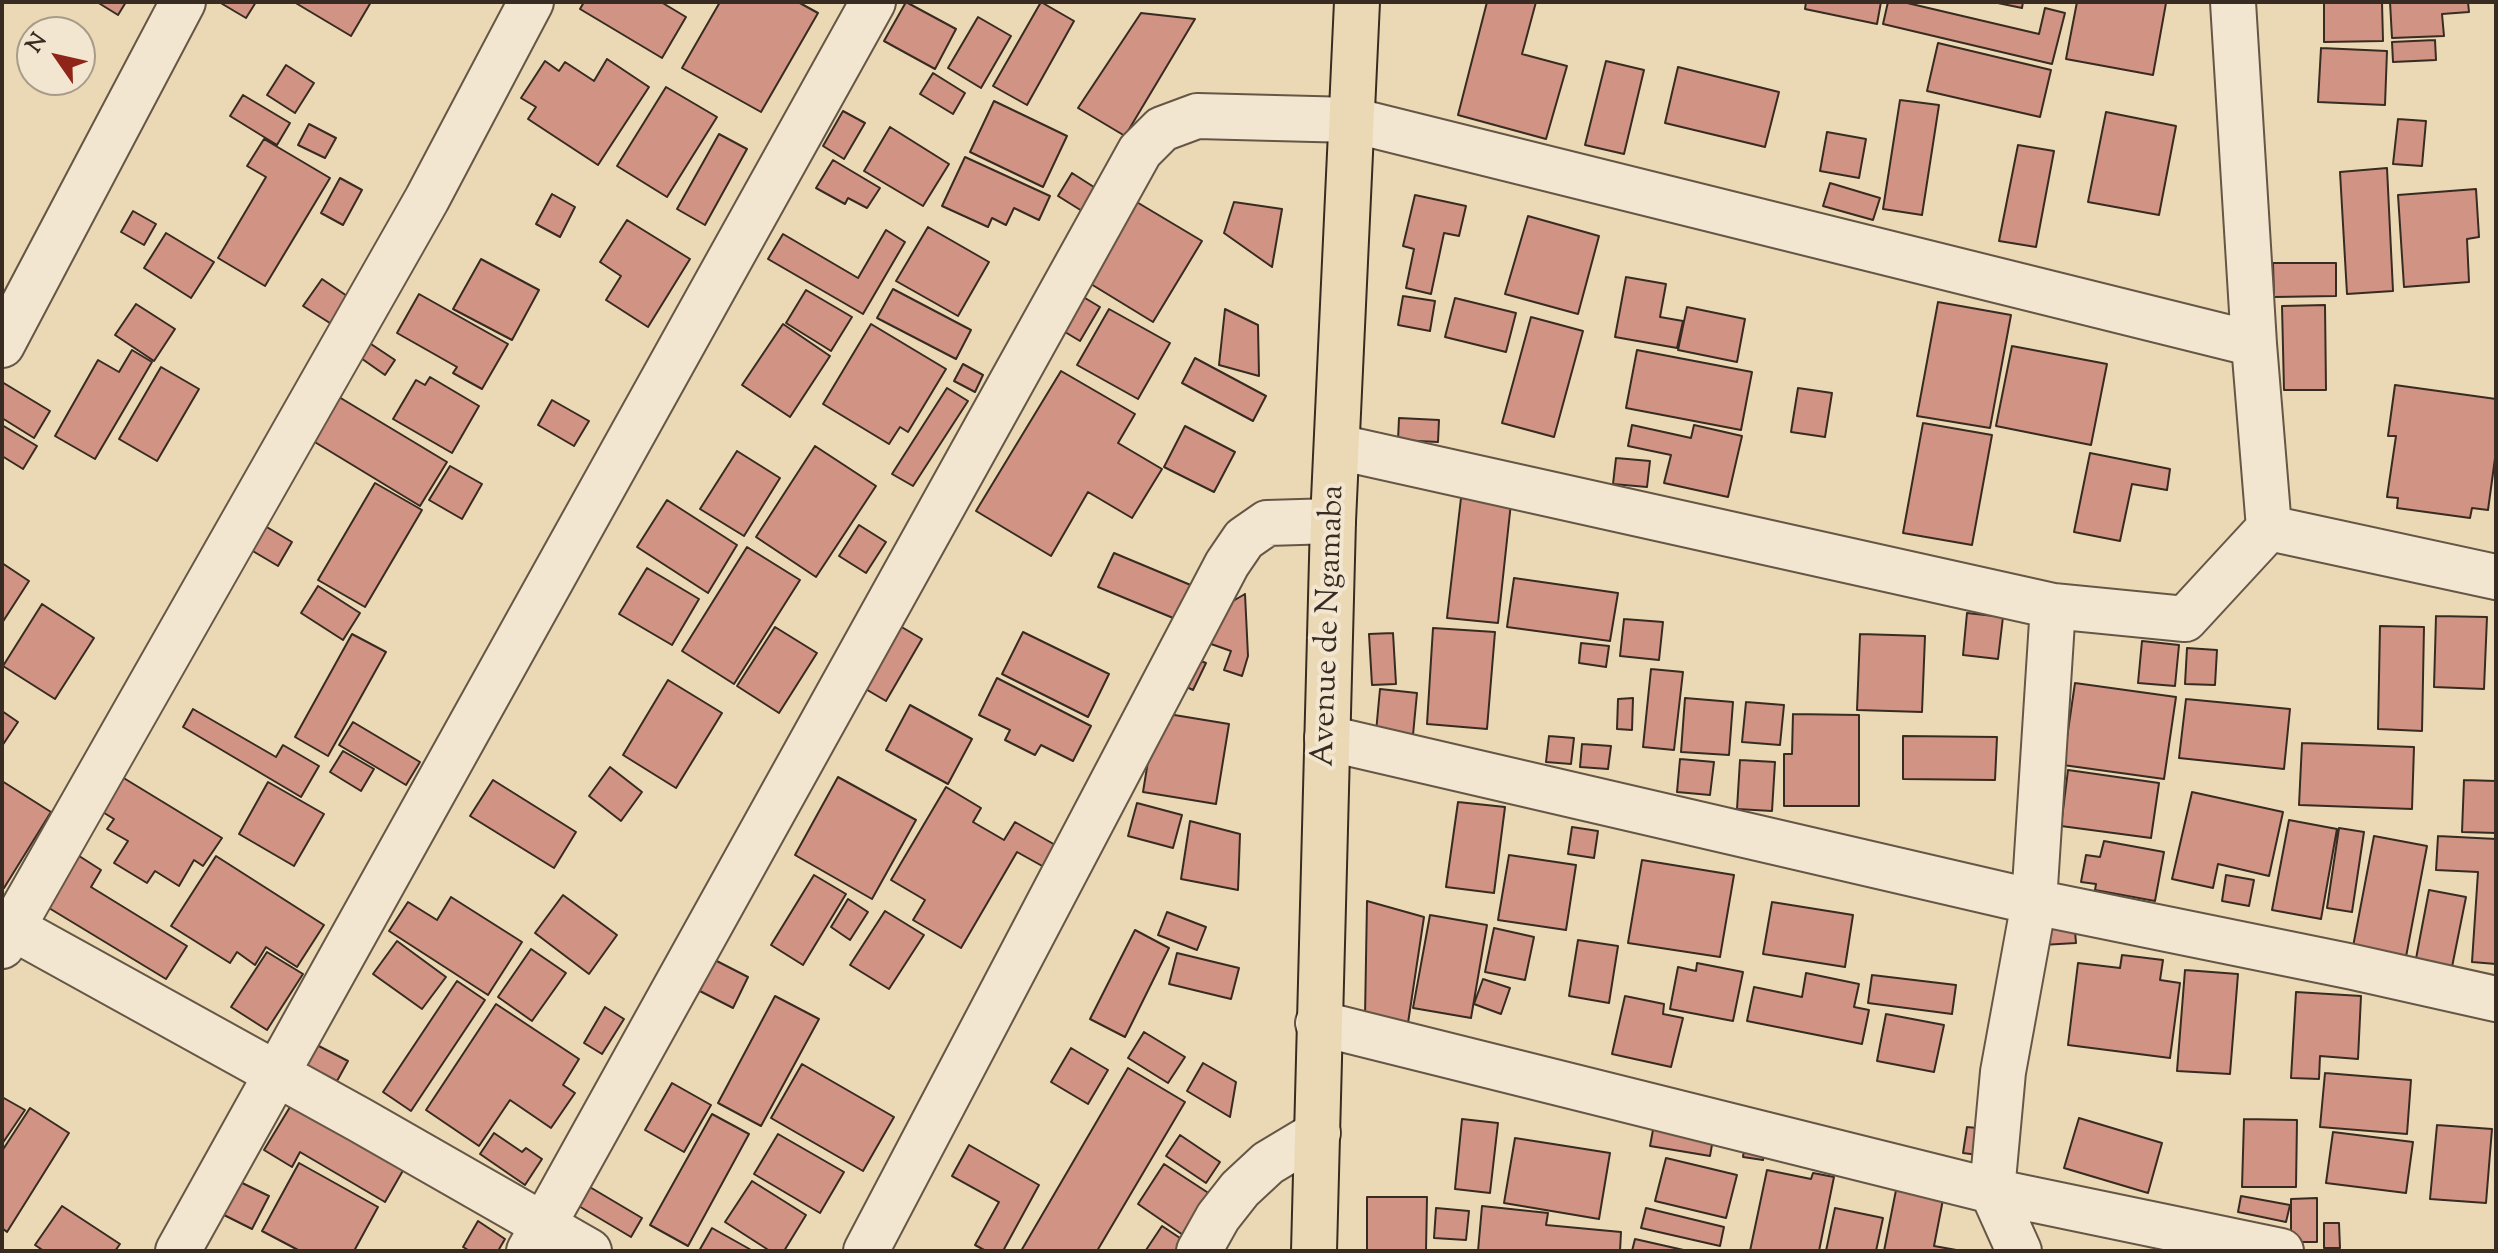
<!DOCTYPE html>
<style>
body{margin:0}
#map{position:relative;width:2498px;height:1253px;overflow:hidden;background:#ebd9b6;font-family:"Sorts Mill Goudy",serif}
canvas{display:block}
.frame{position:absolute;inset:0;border:4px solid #382b21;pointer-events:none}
.north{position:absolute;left:16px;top:16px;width:80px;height:80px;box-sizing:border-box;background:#f2e6d0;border:2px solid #a89b8a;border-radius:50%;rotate:304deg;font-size:22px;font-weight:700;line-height:32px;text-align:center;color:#382b21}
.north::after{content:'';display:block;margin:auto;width:28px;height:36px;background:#8f2418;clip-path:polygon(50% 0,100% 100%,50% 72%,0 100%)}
</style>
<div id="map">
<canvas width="2498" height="1253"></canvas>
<div class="frame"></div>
<div class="north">N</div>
</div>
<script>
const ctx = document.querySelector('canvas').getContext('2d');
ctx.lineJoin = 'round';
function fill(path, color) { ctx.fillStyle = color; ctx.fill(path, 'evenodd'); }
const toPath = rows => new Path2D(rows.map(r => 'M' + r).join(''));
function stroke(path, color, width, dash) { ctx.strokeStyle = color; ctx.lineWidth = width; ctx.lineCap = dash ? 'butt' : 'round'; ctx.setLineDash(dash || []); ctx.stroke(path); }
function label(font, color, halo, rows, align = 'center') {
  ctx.font = font + ' "Sorts Mill Goudy",serif'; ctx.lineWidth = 8; ctx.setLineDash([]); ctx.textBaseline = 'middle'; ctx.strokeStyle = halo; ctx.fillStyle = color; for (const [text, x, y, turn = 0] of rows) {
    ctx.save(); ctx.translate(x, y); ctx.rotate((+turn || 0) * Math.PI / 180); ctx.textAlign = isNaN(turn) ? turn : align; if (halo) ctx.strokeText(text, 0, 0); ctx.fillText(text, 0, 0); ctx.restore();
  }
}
const building = toPath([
 [97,2,126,2,118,15,97,2],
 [219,2,256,2,246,18,219,2],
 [294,2,371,2,351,36,294,2],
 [584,2,661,2,686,17,662,58,580,9,584,2],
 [720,2,798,2,818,13,761,112,682,68,720,2],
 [906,2,956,29,935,69,884,41,906,2],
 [1041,2,1074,21,1027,105,993,86,1041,2],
 [1487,2,1536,2,1522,54,1567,66,1546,139,1458,115,1487,2],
 [1806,2,1881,2,1877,24,1805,9,1806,2],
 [1888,2,1903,2,2039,34,2045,8,2065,13,2052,64,1883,24,1888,2],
 [1993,2,2023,2,2022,8,1993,2],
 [2077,2,2166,3,2153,75,2066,59,2077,2],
 [2324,2,2382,2,2383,41,2324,42,2324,2],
 [2390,2,2468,2,2469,12,2442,14,2444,36,2392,38,2390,2],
 [1141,13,1195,19,1125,136,1078,108,1141,13],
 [978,17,1011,36,981,88,948,68,978,17],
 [2435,40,2436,60,2393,62,2392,42,2435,40],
 [1938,43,2051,70,2040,117,1927,91,1938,43],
 [2321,48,2387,51,2385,105,2318,102,2321,48],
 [607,59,649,87,598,165,528,119,536,107,521,98,545,61,559,71,565,62,594,81,607,59],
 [1606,61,1644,70,1624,154,1585,145,1606,61],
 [286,65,314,83,295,113,267,95,286,65],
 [1678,67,1779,92,1765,147,1665,123,1678,67],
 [933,73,965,93,953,114,920,94,933,73],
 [666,87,717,117,667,197,617,166,666,87],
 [243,95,290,123,277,145,230,116,243,95],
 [1900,100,1939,105,1922,215,1883,209,1900,100],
 [994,101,1067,136,1043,187,970,152,994,101],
 [843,111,865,123,844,159,823,146,843,111],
 [2106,112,2176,126,2159,215,2088,202,2106,112],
 [2398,119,2426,121,2422,166,2393,164,2398,119],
 [309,124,336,138,325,158,298,145,309,124],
 [890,127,949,164,923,206,864,171,890,127],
 [1827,132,1866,139,1859,178,1820,171,1827,132],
 [719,134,747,149,705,225,677,209,719,134],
 [264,139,330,178,265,286,218,258,266,177,247,166,264,139],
 [2018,145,2054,151,2036,247,1999,241,2018,145],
 [965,157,1050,196,1039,220,1014,208,1006,225,992,218,988,227,942,206,965,157],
 [833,160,880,188,867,208,848,198,845,204,816,188,833,160],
 [2387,168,2393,291,2347,294,2340,172,2387,168],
 [1072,173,1097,189,1082,211,1058,196,1072,173],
 [340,178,362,190,343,225,321,213,340,178],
 [1830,183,1880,198,1873,220,1823,206,1830,183],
 [2476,189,2479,237,2467,239,2469,282,2404,287,2398,195,2476,189],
 [552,194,575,207,560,237,536,224,552,194],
 [1415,195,1466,206,1459,236,1444,233,1431,294,1406,288,1414,249,1403,246,1415,195],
 [1135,201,1202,241,1153,322,1086,281,1135,201],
 [1234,202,1282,209,1272,267,1224,233,1234,202],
 [133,211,156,224,144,245,121,232,133,211],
 [1528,216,1599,236,1578,314,1505,294,1528,216],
 [627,220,690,259,648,327,606,300,621,276,600,262,627,220],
 [928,227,989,262,958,316,896,281,928,227],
 [886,230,905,242,863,314,768,259,783,234,858,278,886,230],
 [166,233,214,262,191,298,144,268,166,233],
 [481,259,539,290,512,340,453,309,481,259],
 [2273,263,2336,263,2336,296,2274,297,2273,263],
 [1626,277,1666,284,1660,317,1683,321,1677,348,1615,337,1626,277],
 [322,279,350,298,333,325,303,306,322,279],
 [893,289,971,330,956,359,877,318,893,289],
 [806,290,852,317,831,351,786,323,806,290],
 [419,294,508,344,482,389,453,373,457,367,397,333,419,294],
 [1080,295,1100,307,1080,341,1060,329,1080,295],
 [1403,296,1435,301,1430,331,1398,325,1403,296],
 [1455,298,1516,313,1506,352,1445,337,1455,298],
 [1938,302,2011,315,1990,428,1917,416,1938,302],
 [136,304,175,329,154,361,115,335,136,304],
 [2325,305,2326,390,2284,390,2282,306,2325,305],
 [1687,307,1745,319,1737,362,1678,350,1687,307],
 [1109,309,1170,343,1138,399,1077,365,1109,309],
 [1225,309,1258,325,1259,376,1219,365,1225,309],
 [1531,317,1583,331,1554,437,1502,423,1531,317],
 [783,324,830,356,790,417,742,385,783,324],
 [871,324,946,369,908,432,900,427,889,444,823,404,871,324],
 [368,342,395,360,385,375,358,356,368,342],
 [2012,346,2107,364,2091,445,1996,426,2012,346],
 [132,350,152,362,95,459,55,436,98,360,119,372,132,350],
 [1637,350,1752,372,1741,430,1626,408,1637,350],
 [1195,358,1266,396,1253,421,1182,383,1195,358],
 [963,364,983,375,975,392,954,381,963,364],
 [161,367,199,389,157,461,119,439,161,367],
 [1061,371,1135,414,1118,443,1162,469,1132,518,1088,492,1051,556,976,511,1061,371],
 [430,377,479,406,452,453,393,419,416,380,425,385,430,377],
 [2,382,50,411,34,438,2,418,2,382],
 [2395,385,2496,399,2496,451,2488,510,2472,508,2470,518,2397,508,2398,498,2387,497,2396,436,2388,436,2395,385],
 [947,388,968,401,913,486,892,474,947,388],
 [1798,388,1832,393,1825,437,1791,432,1798,388],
 [339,397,447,462,420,506,313,441,339,397],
 [552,400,589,421,574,446,538,425,552,400],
 [1399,418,1439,420,1438,442,1398,440,1399,418],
 [1923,423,1992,435,1972,545,1903,533,1923,423],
 [2,425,37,446,23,469,2,456,2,425],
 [1632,425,1691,438,1694,425,1742,436,1728,497,1664,483,1671,455,1628,446,1632,425],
 [1185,426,1235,452,1214,492,1164,467,1185,426],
 [815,446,876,486,816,577,756,537,815,446],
 [737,451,780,478,744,536,700,509,737,451],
 [2090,453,2170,469,2167,490,2132,484,2120,541,2074,532,2090,453],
 [1616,458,1650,461,1647,487,1613,484,1616,458],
 [450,466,482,484,462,519,429,500,450,466],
 [375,483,422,510,365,607,318,580,375,483],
 [1461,498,1511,503,1498,623,1447,618,1461,498],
 [667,500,737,545,708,593,637,547,667,500],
 [859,525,886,542,866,573,839,556,859,525],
 [265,526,292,542,278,566,251,550,265,526],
 [747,547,800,580,734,684,682,651,747,547],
 [1114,553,1193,586,1178,620,1098,587,1114,553],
 [2,563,29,581,2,623,2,563],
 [647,568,699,599,672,645,619,614,647,568],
 [1514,578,1618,593,1610,641,1507,627,1514,578],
 [318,586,360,613,343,640,301,613,318,586],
 [1245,594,1248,656,1242,676,1224,670,1231,651,1194,638,1209,615,1245,594],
 [42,604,94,638,55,699,3,666,42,604],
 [1967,613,2003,617,1998,659,1963,655,1967,613],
 [2436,616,2487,617,2484,689,2434,687,2436,616],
 [888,619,922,639,886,701,852,681,888,619],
 [1624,619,1663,622,1659,660,1620,656,1624,619],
 [2380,626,2424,627,2422,731,2378,729,2380,626],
 [775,627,817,653,779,713,737,686,775,627],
 [1433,628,1495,632,1487,729,1427,724,1433,628],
 [1023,632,1109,674,1088,717,1002,674,1023,632],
 [1393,633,1396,684,1372,685,1369,634,1393,633],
 [352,634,386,652,328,756,295,737,352,634],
 [1860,634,1925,636,1922,712,1857,710,1860,634],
 [2142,641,2179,645,2175,686,2138,683,2142,641],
 [1581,643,1609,646,1606,667,1579,663,1581,643],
 [2187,648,2217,650,2215,685,2185,684,2187,648],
 [1190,657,1206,663,1193,690,1178,683,1190,657],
 [1651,669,1683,672,1674,750,1643,747,1651,669],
 [997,678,1091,726,1073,761,1041,745,1035,755,1005,740,1010,730,979,715,997,678],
 [668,680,722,713,676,788,623,755,668,680],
 [2075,683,2176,697,2164,779,2063,765,2075,683],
 [1380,689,1417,693,1413,735,1376,732,1380,689],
 [1633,698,1632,730,1617,729,1618,699,1633,698],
 [1685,698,1733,702,1729,755,1681,752,1685,698],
 [2186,699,2290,709,2284,769,2179,758,2186,699],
 [1746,702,1784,705,1780,745,1742,742,1746,702],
 [910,705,972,739,948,784,886,750,910,705],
 [193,709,276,757,283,745,319,766,301,797,183,727,193,709],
 [2,711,18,722,2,746,2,711],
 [1156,712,1229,724,1216,804,1143,792,1156,712],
 [1793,714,1859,715,1859,806,1784,806,1784,754,1792,754,1793,714],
 [353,722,420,762,406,785,339,745,353,722],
 [1549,736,1574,738,1571,764,1546,762,1549,736],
 [1903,736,1997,737,1995,780,1903,779,1903,736],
 [2302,743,2414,747,2412,809,2299,805,2302,743],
 [1582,744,1611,746,1608,769,1580,767,1582,744],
 [343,751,374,769,361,791,330,772,343,751],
 [1680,759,1714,762,1710,795,1677,792,1680,759],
 [1740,760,1775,762,1772,811,1737,809,1740,760],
 [610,767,642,792,621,821,589,796,610,767],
 [2068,770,2159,783,2151,838,2061,826,2068,770],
 [122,777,222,838,203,866,194,860,179,886,155,871,147,883,114,863,128,841,107,829,114,819,101,811,122,777],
 [838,777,916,820,872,899,795,855,838,777],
 [493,780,576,832,554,868,470,816,493,780],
 [2464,780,2496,781,2496,833,2462,832,2464,780],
 [2,781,51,812,4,888,2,886,2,781],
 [268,782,324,814,294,866,239,834,268,782],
 [946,787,981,808,973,822,1004,840,1015,822,1057,846,1044,867,1017,852,961,948,913,920,925,900,891,880,946,787],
 [2192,792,2283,812,2269,876,2218,864,2213,888,2172,879,2192,792],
 [1458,802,1505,807,1494,893,1446,887,1458,802],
 [1137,803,1182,815,1173,848,1128,836,1137,803],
 [2289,820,2337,829,2321,919,2272,910,2289,820],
 [1190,821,1240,834,1238,890,1181,879,1190,821],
 [1572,827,1598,831,1594,858,1568,854,1572,827],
 [2339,828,2364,832,2352,912,2327,908,2339,828],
 [2374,836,2427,846,2405,962,2352,952,2374,836],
 [2438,836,2496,839,2496,964,2472,962,2478,872,2436,870,2438,836],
 [2104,841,2164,852,2155,901,2095,890,2096,884,2081,882,2086,855,2100,857,2104,841],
 [76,854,101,870,91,887,187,946,166,979,44,905,76,854],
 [1509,855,1576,865,1566,930,1498,920,1509,855],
 [216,856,324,925,297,967,266,947,255,965,237,952,230,963,171,926,216,856],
 [1642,860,1734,875,1720,957,1628,943,1642,860],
 [814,875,846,894,803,965,771,945,814,875],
 [2226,875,2254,880,2249,906,2222,901,2226,875],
 [2429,890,2466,897,2451,972,2415,964,2429,890],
 [563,895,617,935,589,974,535,933,563,895],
 [451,897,522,942,488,995,389,931,408,902,437,920,451,897],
 [848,899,868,912,850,940,831,927,848,899],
 [1367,901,1424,917,1408,1023,1365,1017,1367,901],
 [1772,902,1853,915,1845,967,1763,954,1772,902],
 [885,911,924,935,889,989,850,965,885,911],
 [1167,912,1206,927,1197,950,1158,935,1167,912],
 [1430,915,1487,925,1471,1018,1413,1008,1430,915],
 [2074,919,2076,943,2042,945,2040,921,2074,919],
 [1494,928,1534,937,1525,980,1485,972,1494,928],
 [1135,930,1169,948,1125,1037,1090,1019,1135,930],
 [1578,940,1618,946,1609,1003,1569,996,1578,940],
 [397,941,446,977,422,1009,373,974,397,941],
 [531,949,566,973,532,1021,498,997,531,949],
 [267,952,303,974,267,1030,231,1007,267,952],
 [1177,953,1239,968,1231,999,1169,984,1177,953],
 [705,955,748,977,733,1008,690,986,705,955],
 [2122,955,2163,960,2160,980,2180,983,2170,1058,2068,1045,2078,963,2120,968,2122,955],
 [1697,963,1743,972,1733,1021,1670,1009,1678,967,1696,971,1697,963],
 [2185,970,2238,974,2230,1074,2177,1071,2185,970],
 [1806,973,1859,984,1854,1007,1869,1010,1862,1044,1747,1021,1754,987,1802,997,1806,973],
 [1872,975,1956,985,1952,1014,1868,1003,1872,975],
 [1483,979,1510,988,1501,1014,1474,1004,1483,979],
 [457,981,485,1000,411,1111,383,1092,457,981],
 [2296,992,2361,996,2358,1059,2320,1056,2319,1079,2291,1078,2296,992],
 [775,996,819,1019,761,1126,718,1103,775,996],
 [1625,996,1664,1004,1663,1014,1683,1018,1671,1067,1612,1054,1625,996],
 [496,1004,579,1059,563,1085,575,1093,551,1128,510,1100,479,1146,426,1110,496,1004],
 [605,1007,624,1019,602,1054,584,1043,605,1007],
 [1886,1014,1944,1025,1934,1072,1877,1061,1886,1014],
 [1144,1032,1185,1057,1168,1083,1128,1058,1144,1032],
 [311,1042,348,1061,337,1081,300,1062,311,1042],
 [1071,1048,1108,1070,1088,1104,1051,1082,1071,1048],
 [1203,1063,1236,1082,1230,1117,1187,1091,1203,1063],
 [802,1064,894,1117,863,1171,771,1118,802,1064],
 [1128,1068,1185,1102,1097,1251,1021,1251,1128,1068],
 [2325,1073,2411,1080,2407,1134,2320,1127,2325,1073],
 [672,1083,711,1105,684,1152,645,1130,672,1083],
 [2,1097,25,1110,2,1144,2,1097],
 [293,1102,405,1167,385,1202,300,1152,292,1167,264,1150,293,1102],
 [30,1108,69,1133,7,1232,2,1228,2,1151,30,1108],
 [712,1114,749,1134,688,1246,650,1225,712,1114],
 [2079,1118,2162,1143,2148,1193,2064,1168,2079,1118],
 [1462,1119,1498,1123,1490,1193,1455,1189,1462,1119],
 [1655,1119,1715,1128,1710,1156,1650,1146,1655,1119],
 [2244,1119,2297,1120,2296,1187,2242,1187,2244,1119],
 [2437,1125,2492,1129,2486,1203,2430,1199,2437,1125],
 [1967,1127,1977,1128,1986,1156,1963,1153,1967,1127],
 [1747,1132,1767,1135,1763,1160,1743,1157,1747,1132],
 [2333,1132,2413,1142,2406,1193,2326,1183,2333,1132],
 [494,1133,522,1152,526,1148,542,1159,525,1185,480,1154,494,1133],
 [778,1134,844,1172,820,1213,754,1174,778,1134],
 [1180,1135,1220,1162,1206,1183,1166,1156,1180,1135],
 [1515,1138,1610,1153,1599,1219,1504,1203,1515,1138],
 [969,1145,1039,1185,1003,1251,986,1251,975,1245,999,1202,952,1176,969,1145],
 [1666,1158,1737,1175,1726,1218,1655,1201,1666,1158],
 [299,1163,378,1207,354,1251,300,1251,262,1231,299,1163],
 [1164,1164,1210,1194,1183,1235,1138,1204,1164,1164],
 [1767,1170,1811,1179,1813,1173,1834,1177,1819,1251,1750,1251,1767,1170],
 [1899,1175,1946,1184,1934,1246,1962,1251,1884,1251,1899,1175],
 [236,1180,269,1196,252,1229,220,1213,236,1180],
 [752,1181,806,1215,784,1251,770,1251,725,1222,752,1181],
 [583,1183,642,1218,631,1237,572,1202,583,1183],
 [2241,1196,2290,1205,2286,1222,2238,1212,2241,1196],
 [1367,1197,1427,1197,1426,1251,1367,1251,1367,1197],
 [2317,1198,2317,1242,2291,1242,2291,1199,2317,1198],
 [62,1206,120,1244,115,1251,44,1251,35,1245,62,1206],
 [1482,1206,1548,1213,1546,1225,1621,1232,1620,1251,1478,1251,1482,1206],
 [1436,1208,1469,1211,1466,1240,1434,1238,1436,1208],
 [1646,1208,1724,1227,1720,1246,1641,1228,1646,1208],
 [1835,1208,1883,1218,1876,1251,1826,1251,1835,1208],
 [478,1221,505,1239,498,1251,470,1251,463,1247,478,1221],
 [2324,1223,2339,1223,2340,1248,2324,1248,2324,1223],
 [1162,1226,1183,1240,1175,1251,1146,1250,1162,1226],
 [712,1228,753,1251,699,1251,712,1228],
 [1635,1239,1688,1251,1632,1251,1635,1239]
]);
const minor = toPath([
 [2233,2,2254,344,2269,528],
 [2,345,183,2],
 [1338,447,2053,606,2185,619,2269,528,2496,577],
 [1327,738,2034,902,2353,967,2496,999],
 [2,922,360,1120,589,1251],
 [2,946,427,199,531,2],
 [1318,1023,1992,1191,2281,1251],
 [178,1251,873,2],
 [529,1251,1140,151,1162,129,1197,116,1352,120,2254,344],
 [866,1251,1227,564,1244,539,1267,523,1333,521],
 [1199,1251,1218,1217,1240,1189,1268,1163,1318,1133],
 [2019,1251,1992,1191,2003,1072,2034,902,2053,606]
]);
const major = toPath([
 [1314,1251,1333,521,1357,2]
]);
const streetNames = [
 ["Avenue de Ngamaba",1331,626,-88]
];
fill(building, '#d19383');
stroke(building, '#382b21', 2);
stroke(minor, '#655646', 48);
stroke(major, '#382b21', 48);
stroke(minor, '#f2e6d0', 44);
stroke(major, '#ebd9b6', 44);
label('32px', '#382b21', '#f2e6d0', streetNames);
</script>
